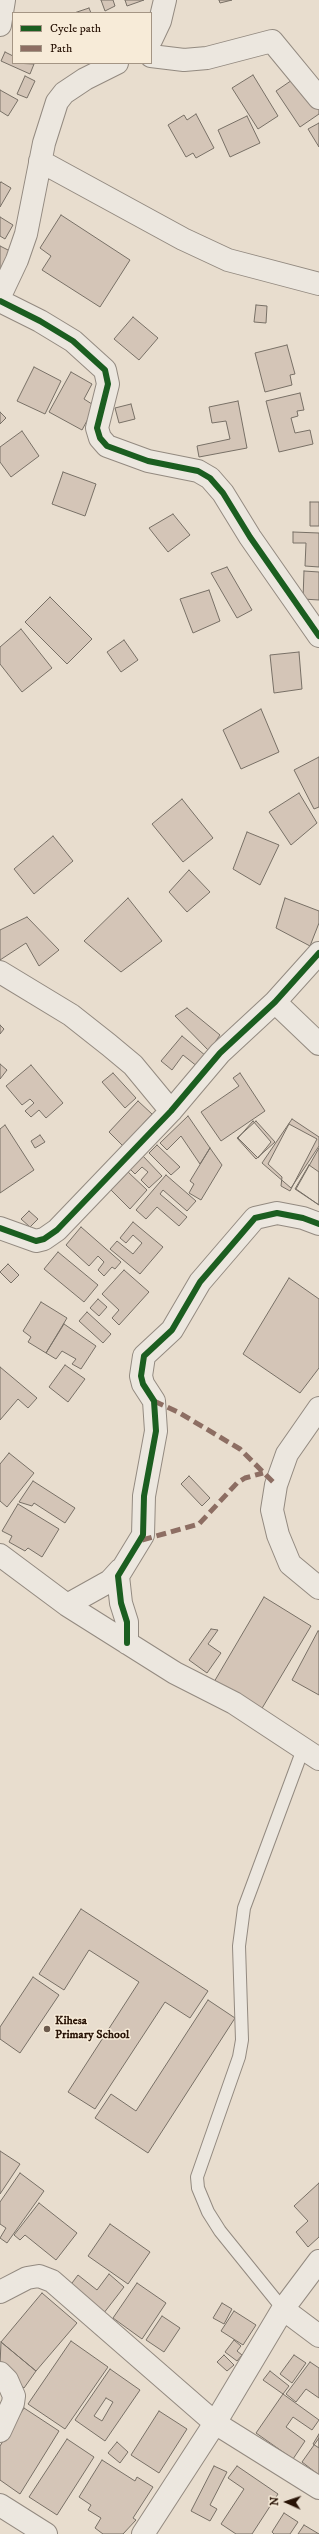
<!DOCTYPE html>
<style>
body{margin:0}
#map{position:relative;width:319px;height:2534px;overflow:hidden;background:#e8ddce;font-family:"IM FELL DW Pica",serif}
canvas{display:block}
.legend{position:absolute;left:12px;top:12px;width:140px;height:52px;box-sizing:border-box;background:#f7ebd8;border:1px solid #a49584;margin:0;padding:5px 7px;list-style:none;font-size:12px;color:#281306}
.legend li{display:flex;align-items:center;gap:8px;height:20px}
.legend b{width:20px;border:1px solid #a49584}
.north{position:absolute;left:267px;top:2482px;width:40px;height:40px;-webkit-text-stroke:3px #f7ebd8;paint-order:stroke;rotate:273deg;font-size:11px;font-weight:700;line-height:16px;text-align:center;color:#281306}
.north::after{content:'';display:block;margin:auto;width:14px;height:18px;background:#281306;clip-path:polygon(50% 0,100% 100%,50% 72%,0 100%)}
</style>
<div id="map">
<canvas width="319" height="2534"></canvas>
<ul class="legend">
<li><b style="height:5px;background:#1b5e20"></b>Cycle path</li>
<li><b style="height:5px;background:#8d6e63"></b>Path</li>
</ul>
<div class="north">N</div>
</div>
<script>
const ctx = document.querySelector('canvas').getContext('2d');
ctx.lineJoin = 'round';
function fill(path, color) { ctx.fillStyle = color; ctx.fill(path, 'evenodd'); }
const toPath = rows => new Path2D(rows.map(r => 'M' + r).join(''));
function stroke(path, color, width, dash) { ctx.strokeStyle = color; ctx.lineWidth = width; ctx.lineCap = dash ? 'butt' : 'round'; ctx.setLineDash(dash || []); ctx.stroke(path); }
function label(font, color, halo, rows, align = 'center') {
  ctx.font = font + ' "IM FELL DW Pica",serif'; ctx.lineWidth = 3; ctx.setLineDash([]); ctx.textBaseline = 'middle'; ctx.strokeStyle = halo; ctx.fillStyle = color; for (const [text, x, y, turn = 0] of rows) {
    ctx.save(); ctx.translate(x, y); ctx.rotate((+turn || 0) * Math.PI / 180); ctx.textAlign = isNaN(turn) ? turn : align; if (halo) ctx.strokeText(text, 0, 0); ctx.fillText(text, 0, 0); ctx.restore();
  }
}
const building = toPath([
 [101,0,113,0,115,6,105,11,101,0],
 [125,0,144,0,127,6,125,0],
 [219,0,232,0,220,3,219,0],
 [89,8,91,13,74,13,89,8],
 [5,52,13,56,13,63,34,64,30,74,1,61,5,52],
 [253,75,278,116,258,129,232,88,253,75],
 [25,76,35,81,27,98,17,94,25,76],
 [298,76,319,108,319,114,300,127,276,91,298,76],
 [0,90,18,100,8,116,0,111,0,90],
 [196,114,214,148,196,158,193,153,186,157,168,125,184,115,187,120,196,114],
 [247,116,260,143,230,157,218,130,247,116],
 [319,123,319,147,308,129,319,123],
 [1,182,11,188,0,207,0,183,1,182],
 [61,215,130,260,100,307,42,270,51,256,40,248,61,215],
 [0,217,13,225,5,239,0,236,0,217],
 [0,246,14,253,0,274,0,246],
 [256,305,267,306,266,323,254,322,256,305],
 [133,317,158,338,139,360,114,339,133,317],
 [287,345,295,374,290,375,292,385,265,392,255,353,287,345],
 [34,367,61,381,45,414,17,401,34,367],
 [71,372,92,384,84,399,95,406,82,430,49,412,71,372],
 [300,393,304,410,297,411,298,416,291,418,295,433,310,430,313,444,279,452,266,401,300,393],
 [238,401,247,448,199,457,197,446,230,439,226,421,212,423,209,407,238,401],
 [131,404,135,419,119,423,115,408,131,404],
 [0,412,6,418,0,424,0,412],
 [22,431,39,456,11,477,0,462,0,447,22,431],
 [63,472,96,484,85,516,52,504,63,472],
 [310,502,319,502,319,526,310,526,310,502],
 [173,514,190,535,168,552,149,528,173,514],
 [293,532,319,533,319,567,305,566,306,543,293,543,293,532],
 [227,567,252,610,237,618,211,573,227,567],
 [304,571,319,572,319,600,303,599,304,571],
 [209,590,220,621,193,633,180,599,209,590],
 [50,597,92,639,67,664,25,622,50,597],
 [21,629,52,668,22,692,0,664,0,647,21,629],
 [124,640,138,660,121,672,107,652,124,640],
 [299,652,302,689,274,693,270,655,299,652],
 [261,709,279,752,241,769,223,730,261,709],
 [319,757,319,807,314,809,294,770,319,757],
 [299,793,317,823,291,845,269,812,299,793],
 [182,799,213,838,183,862,152,824,182,799],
 [247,832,279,845,260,885,233,869,247,832],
 [53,836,73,861,34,894,14,869,53,836],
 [189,870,210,892,187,912,169,892,189,870],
 [128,898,162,941,121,972,84,941,128,898],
 [285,898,319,911,319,923,310,946,276,928,285,898],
 [27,917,59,950,39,966,26,943,0,960,0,930,27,917],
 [187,1008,220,1035,209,1051,175,1016,187,1008],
 [0,1025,4,1029,0,1034,0,1025],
 [182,1036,206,1056,198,1067,183,1055,172,1070,161,1061,182,1036],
 [0,1064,7,1070,0,1079,0,1064],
 [31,1065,63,1103,46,1118,39,1110,31,1117,25,1111,34,1103,30,1099,22,1105,6,1086,31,1065],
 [113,1073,136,1098,125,1108,102,1082,113,1073],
 [240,1073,265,1111,221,1141,201,1112,239,1086,233,1078,240,1073],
 [138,1101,152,1114,123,1146,109,1132,138,1101],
 [188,1116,210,1148,200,1164,181,1136,167,1150,160,1143,188,1116],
 [292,1119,319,1137,319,1146,291,1188,262,1163,292,1119],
 [253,1121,271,1142,258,1158,238,1138,253,1121],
 [256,1121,275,1142,256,1159,237,1138,256,1121],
 [289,1124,317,1139,290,1191,281,1186,282,1177,268,1164,289,1124],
 [5,1125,34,1170,0,1193,0,1129,5,1125],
 [40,1135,45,1142,35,1148,31,1141,40,1135],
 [157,1145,180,1167,171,1175,149,1153,157,1145],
 [210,1148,222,1165,201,1200,189,1193,194,1184,190,1181,210,1148],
 [319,1148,319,1205,296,1189,319,1148],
 [142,1155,162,1176,149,1188,141,1180,148,1172,142,1167,135,1174,129,1168,142,1155],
 [309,1165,319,1172,319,1205,295,1189,309,1165],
 [128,1172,147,1190,130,1209,111,1190,128,1172],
 [166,1175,196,1201,187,1211,163,1190,160,1194,187,1217,179,1226,157,1207,146,1219,136,1210,166,1175],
 [29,1211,38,1219,30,1227,21,1219,29,1211],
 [133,1222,163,1247,140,1274,110,1249,117,1241,133,1254,142,1243,133,1235,126,1243,120,1238,133,1222],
 [81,1227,121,1262,115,1269,112,1267,104,1276,98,1270,104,1262,98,1256,89,1266,66,1245,81,1227],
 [58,1252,98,1285,84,1302,44,1269,58,1252],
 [8,1264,19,1275,11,1283,0,1272,8,1264],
 [124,1270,149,1292,119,1325,112,1318,119,1310,102,1294,124,1270],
 [289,1278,319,1299,319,1368,300,1393,243,1354,289,1278],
 [98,1299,107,1307,99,1316,90,1308,98,1299],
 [41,1302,67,1318,46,1353,28,1342,31,1337,23,1331,41,1302],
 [87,1312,111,1334,103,1343,79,1321,87,1312],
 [64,1324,96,1346,81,1369,72,1364,76,1359,62,1351,56,1359,46,1353,64,1324],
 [65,1365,85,1379,68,1402,49,1387,65,1365],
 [0,1367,37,1398,28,1408,18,1399,0,1420,0,1367],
 [9,1453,34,1473,7,1507,0,1501,0,1464,9,1453],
 [189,1476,210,1498,202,1506,181,1484,189,1476],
 [33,1481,75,1508,65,1523,34,1503,32,1506,19,1502,33,1481],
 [18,1504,59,1529,42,1557,28,1548,25,1551,9,1542,12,1536,2,1531,18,1504],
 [264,1597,311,1626,261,1710,214,1682,264,1597],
 [211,1629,218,1630,208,1644,221,1653,207,1673,189,1660,211,1629],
 [318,1631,319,1631,319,1695,292,1680,318,1631],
 [81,1909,208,1991,190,2018,165,2002,95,2109,68,2092,139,1982,89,1950,64,1990,39,1974,81,1909],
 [33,1977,59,1995,20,2053,0,2039,0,2027,33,1977],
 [208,2000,235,2018,148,2153,95,2118,111,2094,136,2111,208,2000],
 [0,2151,20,2164,0,2194,0,2151],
 [20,2173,44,2191,7,2243,0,2238,6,2228,0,2224,0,2202,20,2173],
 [319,2183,319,2237,308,2247,296,2232,308,2221,294,2206,319,2183],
 [39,2203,77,2233,56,2260,25,2235,20,2240,14,2235,39,2203],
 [110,2224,150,2252,128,2284,88,2256,110,2224],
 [109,2274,124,2287,100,2318,66,2291,78,2275,97,2290,109,2274],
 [137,2283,166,2303,142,2339,113,2318,137,2283],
 [42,2293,77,2323,36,2371,1,2342,42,2293],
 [222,2303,232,2309,224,2324,213,2318,222,2303],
 [234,2311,256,2325,243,2345,221,2331,234,2311],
 [162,2316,180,2328,164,2352,146,2340,162,2316],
 [234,2340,241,2346,237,2351,242,2355,237,2361,225,2352,234,2340],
 [71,2341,108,2367,65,2429,28,2404,71,2341],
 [1,2342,36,2371,24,2388,0,2365,1,2342],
 [224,2355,234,2365,227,2371,217,2362,224,2355],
 [294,2355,306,2363,292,2383,280,2374,294,2355],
 [310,2362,319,2368,319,2398,306,2389,296,2402,286,2394,310,2362],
 [110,2369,140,2390,105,2441,75,2420,110,2369],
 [106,2398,113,2402,102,2421,94,2416,106,2398],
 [270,2371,289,2386,283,2394,263,2380,270,2371],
 [283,2394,319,2420,312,2430,293,2417,286,2427,305,2441,293,2459,256,2433,283,2394],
 [24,2408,59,2431,20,2494,0,2480,0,2446,24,2408],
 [159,2411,187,2429,159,2473,131,2455,159,2411],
 [319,2434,319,2448,313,2444,319,2434],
 [319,2438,319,2475,302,2462,319,2438],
 [67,2439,94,2457,57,2515,29,2497,67,2439],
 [117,2442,128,2452,120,2463,108,2453,117,2442],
 [102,2460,135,2481,137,2477,153,2487,133,2518,136,2520,123,2534,103,2534,95,2528,101,2518,88,2510,91,2505,79,2497,102,2460],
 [214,2466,227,2472,210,2505,217,2509,210,2521,191,2511,214,2466],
 [237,2466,278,2494,252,2534,236,2534,221,2524,244,2489,228,2478,237,2466],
 [284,2513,298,2522,290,2534,274,2534,272,2532,284,2513],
 [304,2525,319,2534,298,2534,304,2525]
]);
const service = toPath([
 [283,2309,220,2231,208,2212,198,2188,197,2177,239,2057,242,2040,239,1946,244,1908,303,1749]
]);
const minor = toPath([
 [0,25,4,0],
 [151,40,160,21,165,0],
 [151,56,184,60,207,58,272,41,319,98],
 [40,161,183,239,228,260,319,284],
 [0,296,17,260,26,234,44,143,57,102,64,93,85,79,117,63],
 [0,301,40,321,73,341,105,370,108,384,97,428,100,438,107,446,148,461,198,471,210,478,223,493,250,537,319,636],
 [0,972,71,1015,109,1045,133,1065,171,1111],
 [275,1002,319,1044],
 [0,1228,36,1241,44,1239,57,1230,171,1111,220,1053,275,1002,319,953],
 [319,1408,287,1454,276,1485,272,1510,278,1535,290,1564,319,1588],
 [0,1555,67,1605,175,1673,234,1703,319,1759],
 [67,1605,110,1581,120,1570],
 [127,1643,127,1622,121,1603,118,1576,143,1535,144,1496,156,1431,154,1401,143,1384,141,1376,144,1356,172,1330,200,1282,255,1218,277,1213,303,1218,319,1224],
 [0,2292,27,2278,39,2276,52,2281,215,2423,319,2488],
 [283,2309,319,2336],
 [0,2373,7,2380,14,2396,13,2403,0,2431],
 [0,2505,46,2534],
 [143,2534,215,2423,283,2309,319,2261]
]);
const quiet = toPath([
 [154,1401,178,1412,240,1449,276,1485],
 [142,1540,199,1524,237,1483,245,1478,263,1473]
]);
const cycleway = toPath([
 [0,301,40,321,73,341,105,370,108,384,97,428,100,438,107,446,148,461,198,471,210,478,223,493,250,537,319,636],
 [0,1228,36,1241,44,1239,57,1230,171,1111,220,1053,275,1002,319,953],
 [127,1643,127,1622,121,1603,118,1576,143,1535,144,1496,156,1431,154,1401,143,1384,141,1376,144,1356,172,1330,200,1282,255,1218,277,1213,303,1218,319,1224]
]);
const markers = [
 [47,2029,4,"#6b5a4c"]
];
const poiNames = [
 ["Kihesa",55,2022],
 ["Primary School",55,2036]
];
fill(building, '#d4c5b7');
stroke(building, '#787066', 1);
stroke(service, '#938a80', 14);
stroke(minor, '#938a80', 24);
stroke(service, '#ece7df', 12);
stroke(minor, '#ece7df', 22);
stroke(quiet, '#8d6e63', 5, [10, 5]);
stroke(cycleway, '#1b5e20', 6);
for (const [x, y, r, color] of markers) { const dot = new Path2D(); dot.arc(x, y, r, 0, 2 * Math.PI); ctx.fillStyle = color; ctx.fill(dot); stroke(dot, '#f7ebd8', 1.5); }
label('bold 12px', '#281306', '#f7ebd8', poiNames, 'left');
</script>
